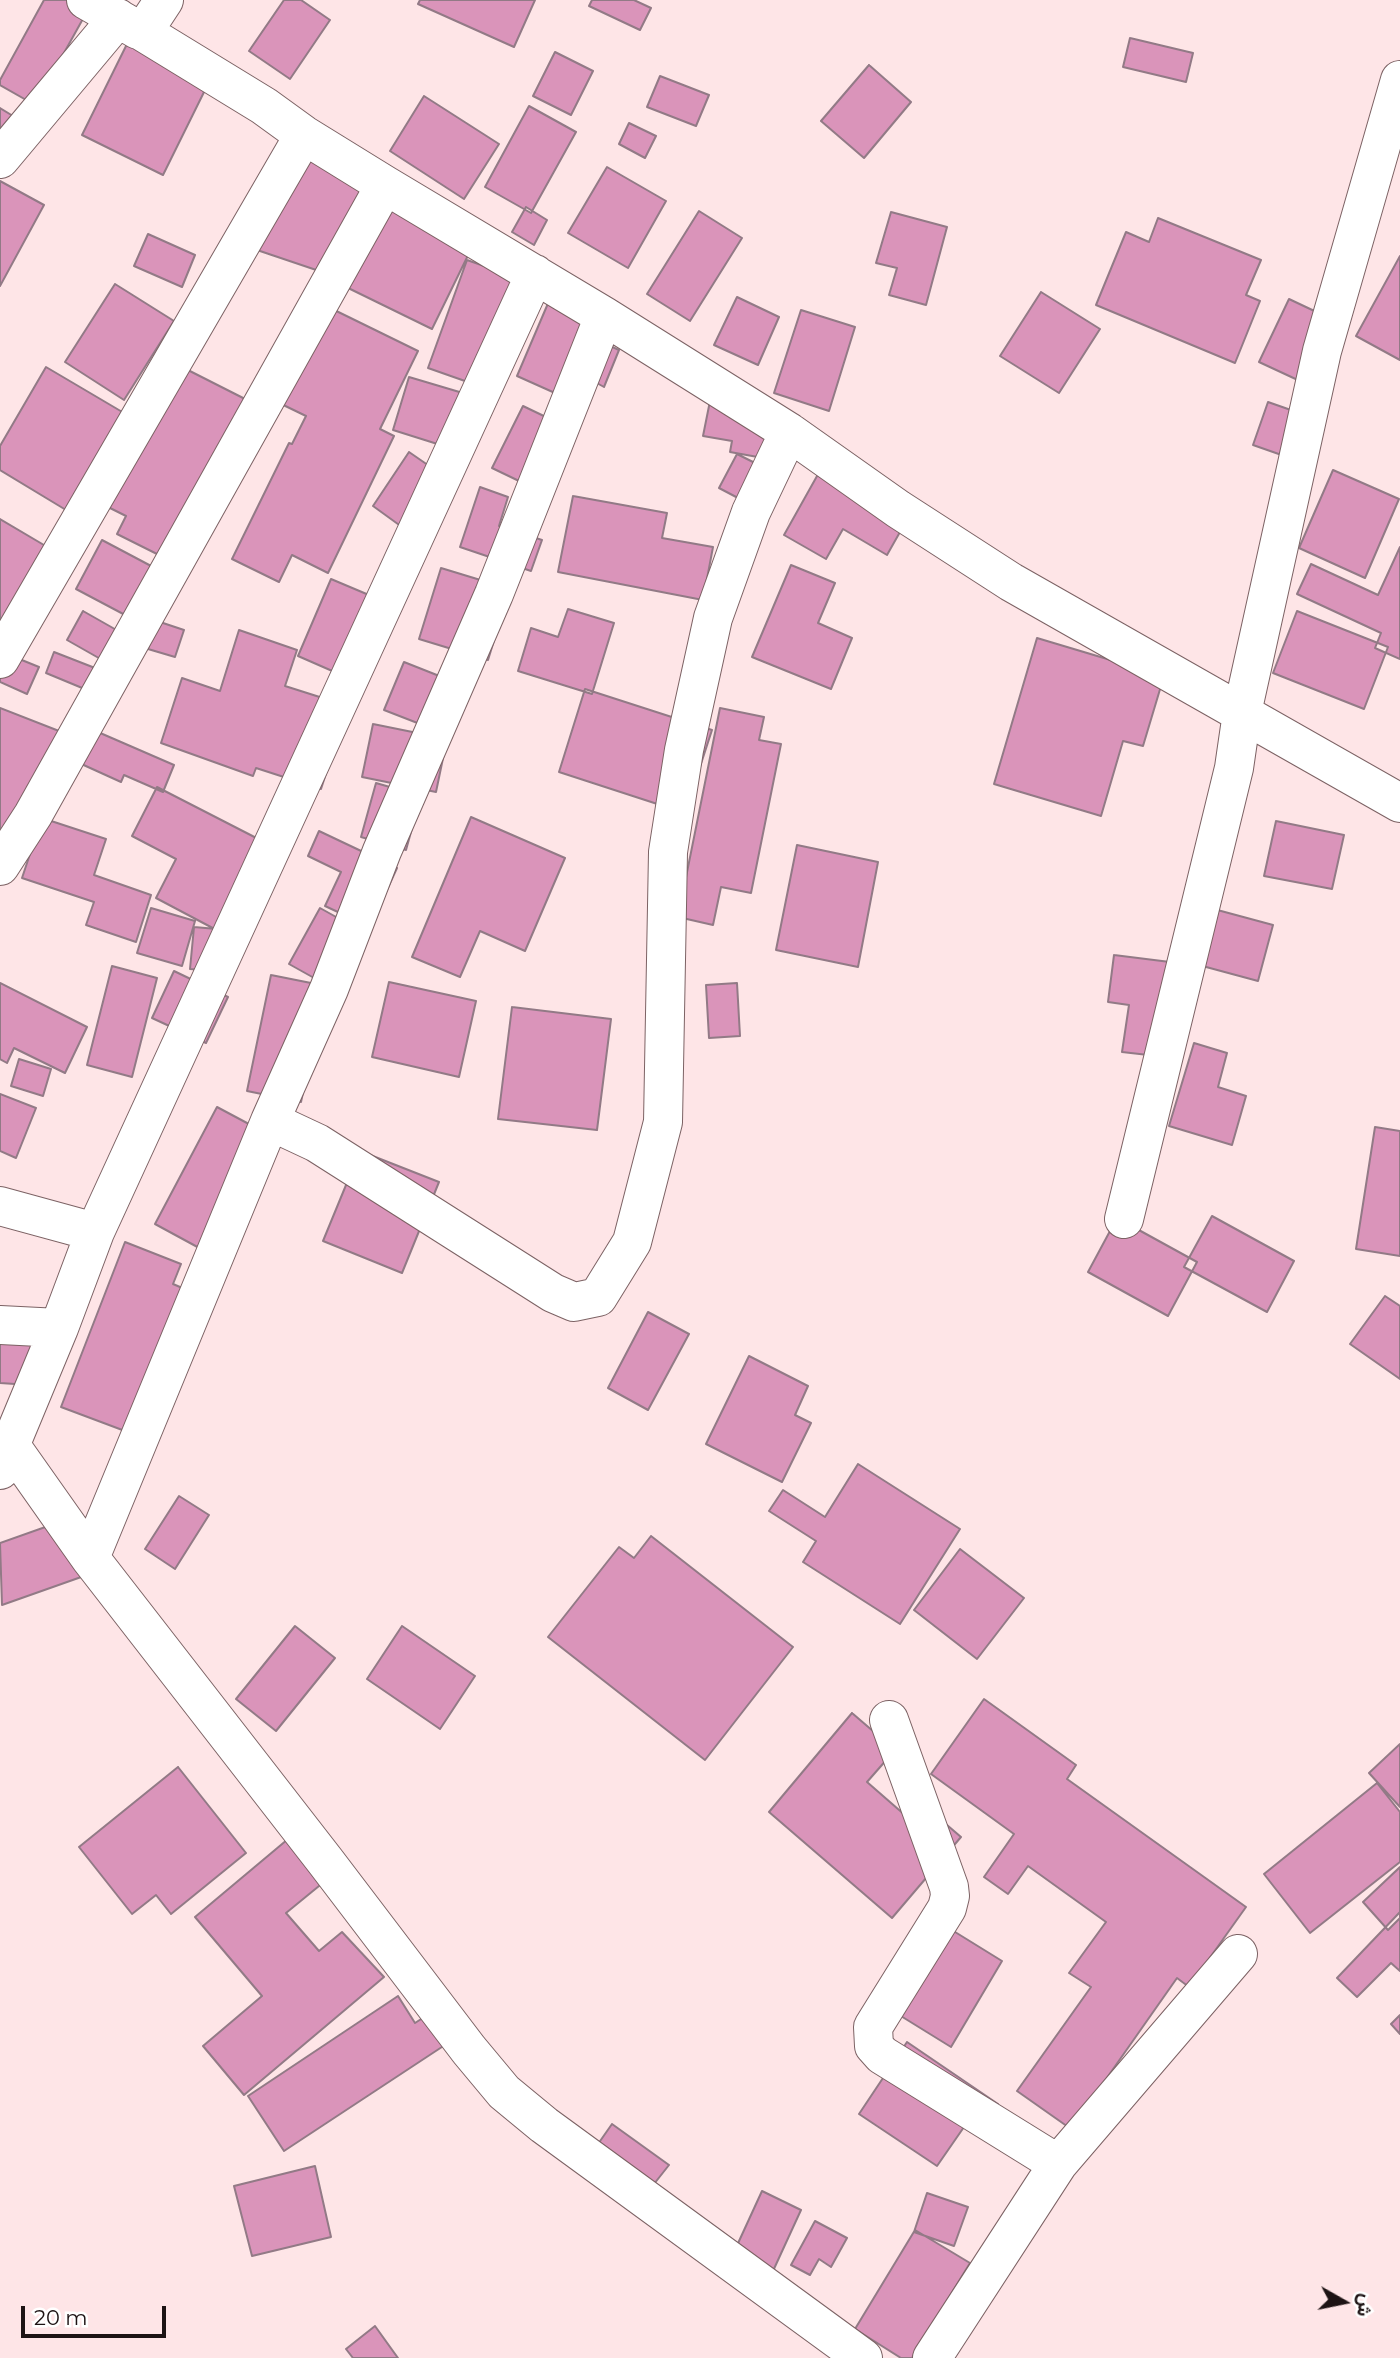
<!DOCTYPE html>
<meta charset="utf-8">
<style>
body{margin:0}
#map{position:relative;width:1400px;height:2358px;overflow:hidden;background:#fee5e7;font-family:Montserrat,Vazirmatn,sans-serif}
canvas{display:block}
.north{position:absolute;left:1309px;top:2267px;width:70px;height:70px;-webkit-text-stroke:5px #fff;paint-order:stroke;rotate:99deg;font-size:19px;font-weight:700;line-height:28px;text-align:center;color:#1d1314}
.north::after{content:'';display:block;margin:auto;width:24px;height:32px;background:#1d1314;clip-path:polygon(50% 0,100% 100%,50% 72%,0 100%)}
.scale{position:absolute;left:21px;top:2306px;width:145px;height:32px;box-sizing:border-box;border:4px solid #1d1314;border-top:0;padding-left:9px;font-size:21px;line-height:24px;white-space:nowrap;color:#1d1314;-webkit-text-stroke:5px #fff;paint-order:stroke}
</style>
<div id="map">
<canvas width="1400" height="2358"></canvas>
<div class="north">ش</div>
<div class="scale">20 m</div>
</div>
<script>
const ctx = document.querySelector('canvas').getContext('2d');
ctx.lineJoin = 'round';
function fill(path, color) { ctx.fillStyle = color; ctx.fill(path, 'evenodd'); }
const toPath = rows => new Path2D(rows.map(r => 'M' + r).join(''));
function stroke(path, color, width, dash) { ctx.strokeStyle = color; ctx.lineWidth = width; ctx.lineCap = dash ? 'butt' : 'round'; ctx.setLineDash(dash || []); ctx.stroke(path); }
const building = toPath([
 [44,0,75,0,89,8,35,105,0,85,0,80,44,0],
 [284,0,301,0,330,20,290,79,249,51,284,0],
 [420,0,535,0,514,47,418,4,420,0],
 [592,0,634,0,651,8,640,30,589,6,592,0],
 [1130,38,1193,53,1186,82,1123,67,1130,38],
 [127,44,208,84,163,175,82,135,127,44],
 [555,52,593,71,571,115,533,96,555,52],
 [869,65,911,102,864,158,821,121,869,65],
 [660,76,709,95,696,126,647,107,660,76],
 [424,96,499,144,464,199,390,151,424,96],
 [529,106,576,132,531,213,485,187,529,106],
 [0,108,13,116,0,137,0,108],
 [629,123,656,136,645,158,619,144,629,123],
 [287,148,367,175,334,276,254,249,287,148],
 [607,167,666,201,628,268,568,233,607,167],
 [0,181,44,205,0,286,0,181],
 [384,195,476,239,432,329,342,285,384,195],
 [526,207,547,220,534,245,512,232,526,207],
 [699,211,742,238,690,321,647,294,699,211],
 [891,212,947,227,926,305,889,295,897,268,876,263,891,212],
 [1158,218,1261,260,1246,295,1260,301,1235,363,1096,305,1126,232,1149,242,1158,218],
 [148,234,195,255,182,287,134,266,148,234],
 [1400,256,1400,360,1356,336,1400,256],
 [467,260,521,279,482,387,428,368,467,260],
 [115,284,174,321,124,400,65,362,115,284],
 [1041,292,1100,329,1059,393,1000,356,1041,292],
 [552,294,589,311,579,332,619,350,604,387,595,382,584,406,517,376,552,294],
 [737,297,779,317,758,365,714,345,737,297],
 [1289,299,1344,325,1315,388,1259,362,1289,299],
 [320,303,418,351,380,429,394,436,328,573,292,555,279,582,232,559,289,443,292,444,306,416,273,400,320,303],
 [801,310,855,327,829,411,774,393,801,310],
 [178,365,251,402,173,562,117,534,126,516,108,507,178,365],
 [46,367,124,413,66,510,0,470,0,446,46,367],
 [409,377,483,399,466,453,393,430,409,377],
 [710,401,799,416,791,463,730,452,732,441,703,436,710,401],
 [1268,402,1308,416,1293,459,1253,445,1268,402],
 [523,406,573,430,544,493,492,468,523,406],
 [409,452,451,481,413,535,373,506,409,452],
 [737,454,777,474,759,509,719,488,737,454],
 [826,460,913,509,887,555,843,529,826,559,784,535,826,460],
 [1333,470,1399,499,1365,578,1299,548,1333,470],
 [480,487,508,497,499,526,542,540,531,571,460,547,480,487],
 [573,496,667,513,662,538,713,547,703,600,558,572,573,496],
 [0,519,49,548,0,631,0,519],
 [102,540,153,567,127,616,76,589,102,540],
 [1400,547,1400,659,1375,648,1381,633,1297,594,1311,564,1378,595,1400,547],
 [791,565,835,583,818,623,852,638,831,689,752,657,791,565],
 [441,568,510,589,488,660,419,639,441,568],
 [331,579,395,606,362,684,298,656,331,579],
 [568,609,614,623,592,694,518,671,531,628,558,637,568,609],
 [83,611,120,632,104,661,67,640,83,611],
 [1297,611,1388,647,1364,709,1273,673,1297,611],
 [157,621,184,630,175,657,148,649,157,621],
 [239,630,297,650,285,686,348,706,321,789,256,768,253,776,161,743,182,678,220,691,239,630],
 [1037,638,1164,676,1143,746,1123,741,1101,816,994,784,1037,638],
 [54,652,95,668,87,690,46,673,54,652],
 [7,654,39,667,27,694,0,682,0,671,7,654],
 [404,662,457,683,438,731,384,710,404,662],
 [585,689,712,730,685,813,559,772,585,689],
 [0,708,59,731,0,881,0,708],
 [720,708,764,717,759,740,781,744,751,893,721,887,713,925,678,917,720,708],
 [373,724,447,739,436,792,362,777,373,724],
 [91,729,174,765,163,792,124,775,121,782,77,762,91,729],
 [376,783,421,796,406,850,361,837,376,783],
 [157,787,270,845,224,934,156,898,176,859,132,836,157,787],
 [471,817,565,858,525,951,480,931,460,977,412,957,471,817],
 [42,818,106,839,94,875,151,895,136,942,86,925,94,902,22,878,42,818],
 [1276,821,1344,835,1332,889,1264,876,1276,821],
 [319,831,397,868,370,927,325,906,341,872,308,856,319,831],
 [797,845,878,862,858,967,776,950,797,845],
 [151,908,195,921,182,966,137,953,151,908],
 [320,908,363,932,332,988,289,964,320,908],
 [1210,908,1273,925,1258,981,1195,964,1210,908],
 [194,927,228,930,224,972,190,969,194,927],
 [1114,955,1170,962,1157,1056,1122,1052,1129,1005,1108,1002,1114,955],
 [112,966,157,978,132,1077,87,1065,112,966],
 [174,971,228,997,206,1043,152,1018,174,971],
 [271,975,326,986,301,1102,247,1091,271,975],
 [389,982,476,1001,459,1077,372,1057,389,982],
 [0,983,87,1027,65,1073,14,1048,7,1063,0,1059,0,983],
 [737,983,740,1036,709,1038,706,985,737,983],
 [512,1007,611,1019,597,1130,498,1119,512,1007],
 [1194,1043,1227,1053,1218,1087,1246,1096,1232,1145,1169,1126,1194,1043],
 [19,1059,51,1069,43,1096,11,1086,19,1059],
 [0,1094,36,1108,16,1158,0,1151,0,1094],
 [217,1107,277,1139,214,1256,155,1224,217,1107],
 [1375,1127,1400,1131,1400,1256,1356,1249,1375,1127],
 [360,1151,439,1182,402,1273,323,1241,360,1151],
 [1212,1216,1294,1261,1267,1312,1184,1267,1212,1216],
 [1117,1218,1197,1262,1168,1316,1088,1272,1117,1218],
 [125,1242,181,1264,173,1284,194,1293,125,1431,61,1407,125,1242],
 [1385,1296,1400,1306,1400,1379,1350,1344,1385,1296],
 [648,1312,689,1334,648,1410,608,1388,648,1312],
 [0,1314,34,1316,30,1385,0,1383,0,1314],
 [749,1356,808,1386,795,1415,811,1423,782,1482,706,1444,749,1356],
 [858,1464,960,1529,900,1624,803,1562,816,1541,769,1511,783,1490,825,1517,858,1464],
 [179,1496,209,1515,175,1569,145,1549,179,1496],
 [82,1514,101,1570,2,1605,0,1543,82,1514],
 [651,1536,793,1647,705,1760,548,1637,619,1547,634,1558,651,1536],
 [960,1549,1024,1598,977,1659,914,1610,960,1549],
 [295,1626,335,1658,276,1731,236,1699,295,1626],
 [402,1626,475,1676,440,1729,367,1679,402,1626],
 [984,1699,1076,1765,1067,1779,1246,1907,1189,1987,1177,1978,1071,2129,1017,2091,1091,1987,1069,1973,1106,1922,1028,1866,1008,1894,984,1877,1014,1834,931,1774,984,1699],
 [852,1713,895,1750,867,1782,906,1816,919,1801,961,1837,892,1918,769,1812,852,1713],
 [1400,1744,1400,1807,1369,1773,1400,1744],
 [178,1767,246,1853,171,1914,156,1895,132,1914,79,1847,178,1767],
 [1377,1783,1400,1812,1400,1862,1310,1933,1264,1874,1377,1783],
 [294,1834,330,1877,286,1913,319,1951,342,1932,384,1977,244,2095,203,2046,262,1996,195,1917,294,1834],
 [1400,1867,1400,1918,1388,1930,1363,1902,1400,1867],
 [1400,1912,1400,1971,1391,1963,1357,1997,1337,1978,1400,1912],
 [947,1927,1002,1961,951,2047,896,2013,947,1927],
 [398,1996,415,2023,432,2012,451,2041,284,2151,248,2096,398,1996],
 [1400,2015,1400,2034,1391,2024,1400,2015],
 [907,2042,998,2104,964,2127,937,2166,859,2114,907,2042],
 [612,2124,669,2165,654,2184,598,2144,612,2124],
 [315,2166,331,2237,252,2256,234,2186,315,2166],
 [762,2191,801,2210,773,2271,734,2252,762,2191],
 [927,2193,968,2207,954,2246,914,2232,927,2193],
 [815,2221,847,2238,831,2267,819,2259,810,2275,791,2265,815,2221],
 [915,2230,970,2263,912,2358,901,2358,855,2329,915,2230],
 [375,2326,398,2358,353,2358,346,2349,375,2326]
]);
const street = toPath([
 [86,0,138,30],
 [164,0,143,32,264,106,304,135,385,185,604,316,789,432,898,509,1011,582,1400,803],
 [0,159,118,18],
 [604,316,494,594,382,851,329,989,270,1121,317,1143,553,1293,574,1302,598,1297,632,1242,663,1122,668,852,684,750,713,618,751,512,789,432],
 [0,659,304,135],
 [0,866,33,815,385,185],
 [0,1206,95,1232],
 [1124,1219,1234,768,1242,713,1322,351,1400,80],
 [0,1325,59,1328],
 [11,1446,90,1558,326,1862,469,2050,504,2092,544,2125,863,2358],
 [0,1470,59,1328,95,1232,535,274],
 [90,1558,270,1121],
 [889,1720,949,1887,950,1896,947,1908,873,2027,874,2046,882,2055,1058,2164],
 [932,2358,1058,2164,1238,1954]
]);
fill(building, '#da94ba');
stroke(building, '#927a86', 2);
stroke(street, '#7c6264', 40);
stroke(street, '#fff', 38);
</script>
